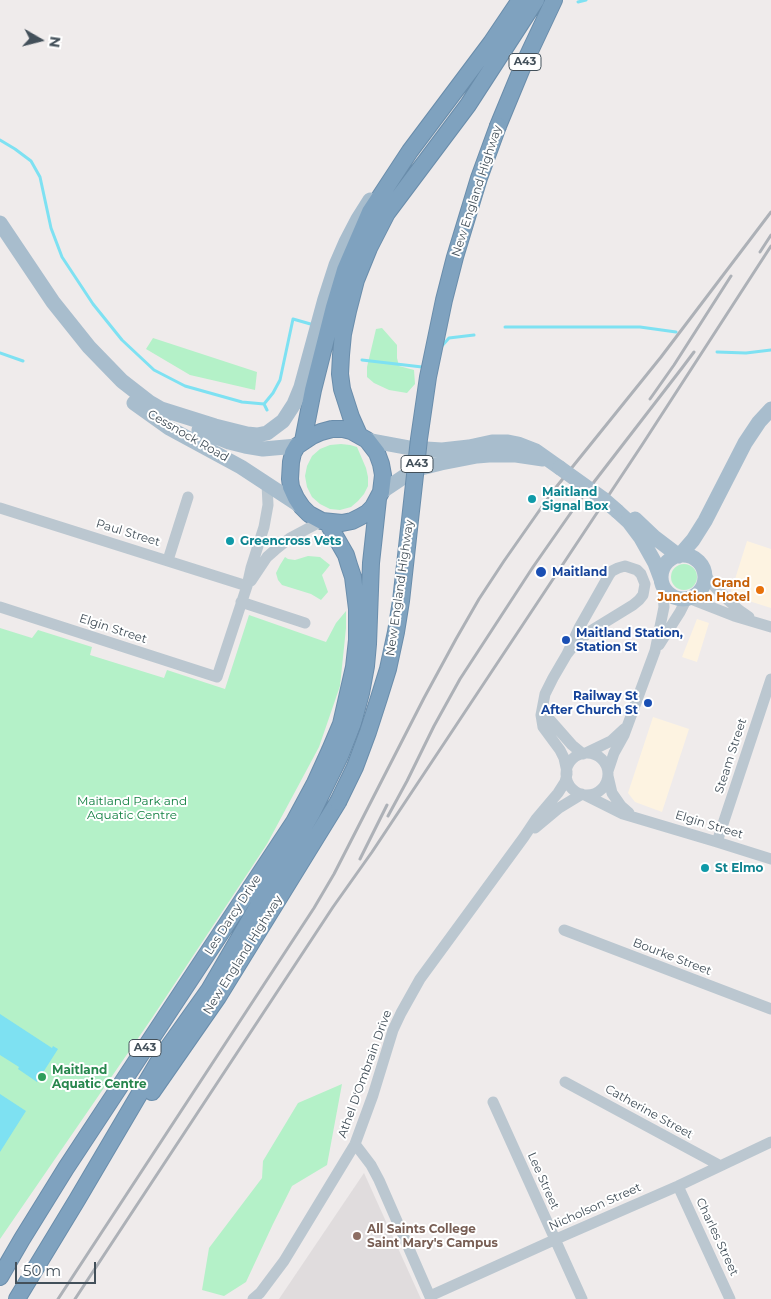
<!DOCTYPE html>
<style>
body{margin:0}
#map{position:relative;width:771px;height:1299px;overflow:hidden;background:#efebeb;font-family:Montserrat,sans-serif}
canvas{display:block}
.north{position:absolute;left:15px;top:15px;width:50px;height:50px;-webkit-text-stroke:4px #fff;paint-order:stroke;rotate:98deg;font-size:14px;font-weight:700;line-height:20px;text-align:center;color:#43505a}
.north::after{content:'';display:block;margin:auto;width:18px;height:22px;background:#43505a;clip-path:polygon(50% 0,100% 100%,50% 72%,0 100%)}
.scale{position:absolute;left:15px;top:1262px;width:81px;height:22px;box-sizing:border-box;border:2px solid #43505a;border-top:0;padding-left:6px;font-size:15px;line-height:18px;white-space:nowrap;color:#43505a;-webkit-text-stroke:4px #fff;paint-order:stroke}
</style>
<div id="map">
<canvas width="771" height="1299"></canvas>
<div class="north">N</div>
<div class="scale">50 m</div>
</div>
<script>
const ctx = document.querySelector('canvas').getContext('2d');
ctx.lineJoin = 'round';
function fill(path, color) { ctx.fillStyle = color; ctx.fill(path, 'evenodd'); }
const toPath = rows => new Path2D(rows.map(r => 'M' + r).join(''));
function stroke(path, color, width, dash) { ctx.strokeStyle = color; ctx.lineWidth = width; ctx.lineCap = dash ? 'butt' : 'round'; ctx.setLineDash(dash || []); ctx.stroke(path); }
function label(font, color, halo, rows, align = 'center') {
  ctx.font = font + ' Montserrat,sans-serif'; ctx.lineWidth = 4; ctx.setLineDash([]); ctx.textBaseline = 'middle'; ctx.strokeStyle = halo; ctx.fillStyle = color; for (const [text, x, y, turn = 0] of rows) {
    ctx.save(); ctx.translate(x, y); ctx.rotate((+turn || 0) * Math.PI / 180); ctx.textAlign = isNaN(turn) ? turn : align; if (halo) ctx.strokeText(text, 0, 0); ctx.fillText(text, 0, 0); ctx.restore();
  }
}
const commercial = toPath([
 [747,541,771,549,771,608,730,595],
 [697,619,709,623,697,662,682,657],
 [653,717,689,729,662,812,635,802,628,793]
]);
const education = toPath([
 [364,1173,421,1299,279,1299]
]);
const green = toPath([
 [382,328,397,345,397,358,399,366,414,370,415,384,407,393,389,390,374,383,367,377,367,367,376,329],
 [153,338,257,372,255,390,190,375,146,349],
 [341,444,350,445,357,447,366,468,368,477,368,486,364,494,358,501,351,507,340,510,330,509,320,504,312,497,307,487,305,476,307,466,312,456,320,449,330,445],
 [308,556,320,557,330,565,322,575,328,592,321,600,311,594,282,585,278,580,276,573,280,565,285,557,288,559,295,560],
 '671 577a13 13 0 1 1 26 0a13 13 0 1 1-26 0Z',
 [346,611,346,628,340,686,319,747,267,844,152,1018,0,1239,0,628,32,638,38,630,92,647,90,655,164,678,167,670,225,689,249,615,326,642,336,623],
 [342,1084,327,1165,292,1186,273,1224,246,1282,224,1296,202,1290,209,1248,262,1178,263,1161,298,1103]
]);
const water = toPath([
 [0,1014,52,1048,53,1046,58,1049,37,1082,18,1069,19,1067,0,1055],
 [0,1094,26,1111,0,1152]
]);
const stream = toPath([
 [578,2,586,0],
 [0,140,15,149,31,161,40,177,51,228,62,257,93,304,122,340,154,370,185,386,242,402,264,404,267,410],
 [505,327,640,327,676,332],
 [441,347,449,338,474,335],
 [717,352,746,353,771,350],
 [0,353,23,361],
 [362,360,422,367,425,364],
 [264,404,273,393,280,380,293,319,314,325]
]);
const minor = toPath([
 [0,508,247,586],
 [168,560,188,497],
 [704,572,711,583,729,601,739,610,749,617],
 [251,581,267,557,275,550,290,538,322,521],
 [688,598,734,616,771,627],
 [241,602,305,623],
 [0,607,217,677,247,586,251,568,264,527,268,505,267,484],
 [659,645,680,612,687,598],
 [567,654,574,645,589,632,633,605,639,600,643,595,645,584,641,574,637,570,625,566,618,568,612,571,609,575,579,628,567,654,553,678,545,694,541,715,543,727,560,750,564,758,567,772],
 [541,715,550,720,572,745,583,754],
 [586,753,611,741,624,729],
 '566 774a21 21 0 1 1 42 0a21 21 0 1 1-42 0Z',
 [608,771,614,753,624,735,655,651,664,607,662,583],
 [608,776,612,793,621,806,629,813],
 [585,795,623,814,717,842,771,859],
 [535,828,559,808,582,794],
 [717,842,771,679],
 [564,930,771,1009],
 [565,1082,719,1165],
 [493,1102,582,1299],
 [355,1144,371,1165,379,1180,431,1299],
 [678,1186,730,1299],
 [430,1296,554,1240,678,1186,771,1142],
 [253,1299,260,1293,284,1261,355,1144,373,1095,393,1030,401,1013,420,979,524,837,536,819,558,793,565,782,567,774]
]);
const major = toPath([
 [0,223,53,302,89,347,122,381,149,402,168,413],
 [134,403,169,428,241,467,302,507],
 [161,409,215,426,247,434,257,435,267,433,283,421,294,404,301,387,325,299,336,265,346,242,358,219,370,200],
 [199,430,229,442,245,446,263,449,297,446],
 [367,440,410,448,442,450,469,447,492,442,508,442,518,444,536,451,560,468],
 [381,492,408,474,421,468,441,463,477,456,489,455,516,455,543,459],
 [617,511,629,522,641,538,655,563,661,579],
 [635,519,654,537,679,556],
 [680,555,693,540,705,521,745,443,759,422,771,409],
 '661 577a22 22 0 1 1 44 0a22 22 0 1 1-44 0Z'
]);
const highway = toPath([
 [498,126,522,68,554,0],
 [332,429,343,429,351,431,367,440,377,453,381,464,383,475,381,492,373,507,367,513,360,517,352,521,342,523,322,521,309,514,302,507,296,498,291,487,290,479,291,462,293,453,297,446,312,436,321,432,332,429],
 [359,435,351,417,342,389,340,374,341,355,343,334,348,311,356,280,369,248,387,213,468,105,536,0],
 [303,441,313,390,334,307,345,270,370,212,410,151,491,43,520,0],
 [152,1092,218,997,338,802],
 [0,1277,22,1239,66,1168,294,822,315,783,330,750,341,724,354,667,357,640,357,609,353,577,349,565,346,555,327,522],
 [17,1299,77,1200,160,1059,209,990,312,813,340,756,353,723,361,693,366,666,368,644,371,563,378,499]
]);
const rail = toPath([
 [760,252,771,235],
 [650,399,674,365,731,276],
 [388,816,407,781,434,726,460,679,533,567,577,504,682,368,694,352],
 [360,859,387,805],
 [58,1299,314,908,334,874,424,698,456,639,479,599,504,561,553,491,661,357,771,212],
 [75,1299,333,907,372,852,642,445,771,246]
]);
const majorBridge = toPath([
 [560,468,602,498,617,511]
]);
const highwayBridge = toPath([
 [338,802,355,767,368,732,379,698,388,669,396,632,401,601,419,439,428,377,444,300,455,257,479,178,498,126]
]);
const markers = [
 [532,499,5,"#0f9aa8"],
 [230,541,5,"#0f9aa8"],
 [541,572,6,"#1a4fb4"],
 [760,590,5,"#e8710a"],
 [566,640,5,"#1a4fb4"],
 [648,703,5,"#1a4fb4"],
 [705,868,5,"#0f9aa8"],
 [42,1077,5,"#2e9e5b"],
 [357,1236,5,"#8d6e63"]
];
const shields = [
 [525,62,32],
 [417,464,32],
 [145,1048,32]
];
const shieldNames = [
 ["A43",525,62],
 ["A43",417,464],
 ["A43",145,1048]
];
const streetNames = [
 ["New England Highway",477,191,-72],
 ["Cessnock Road",188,436,30],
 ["Paul Street",128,533,17],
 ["New England Highway",400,588,-82],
 ["Elgin Street",113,629,18],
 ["Steam Street",731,756,-72],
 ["Elgin Street",709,825,17],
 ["Les Darcy Drive",233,915,-57],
 ["New England Highway",243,955,-58],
 ["Bourke Street",672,957,21],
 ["Athel D'Ombrain Drive",365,1074,-70],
 ["Catherine Street",649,1112,29],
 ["Lee Street",543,1181,66],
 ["Nicholson Street",595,1207,-24],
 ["Charles Street",717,1237,65]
];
const cultureNames = [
 ["Maitland",542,492],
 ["Signal Box",542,506],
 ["Greencross Vets",240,541],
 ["St Elmo",715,868]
];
const transitNames = [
 ["Maitland",552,572],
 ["Maitland Station,",576,633],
 ["Station St",576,647],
 ["Railway St",638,696,"right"],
 ["After Church St",638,710,"right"]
];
const foodNames = [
 ["Grand",750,583],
 ["Junction Hotel",750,597]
];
const parkNames = [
 ["Maitland Park and",132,801],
 ["Aquatic Centre",132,815]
];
const leisureNames = [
 ["Maitland",52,1070],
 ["Aquatic Centre",52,1084]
];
const educationNames = [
 ["All Saints College",367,1229],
 ["Saint Mary's Campus",367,1243]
];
fill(commercial, '#fdf3e1');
fill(education, '#e0dcdd');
fill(green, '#b4f1c8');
fill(water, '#7ee1f2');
stroke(stream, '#7ee1f2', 3);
stroke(highway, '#6a8dab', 18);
stroke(minor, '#bbc7d0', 11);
stroke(major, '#a8bdcd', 15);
stroke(highway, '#7fa2bf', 16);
stroke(rail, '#adb1b7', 3);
stroke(highwayBridge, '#6a8dab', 18, []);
stroke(majorBridge, '#a8bdcd', 15);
stroke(highwayBridge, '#7fa2bf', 16);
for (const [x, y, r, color] of markers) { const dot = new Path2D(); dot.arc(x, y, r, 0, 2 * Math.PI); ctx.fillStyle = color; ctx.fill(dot); stroke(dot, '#fff', 2); }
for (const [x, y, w] of shields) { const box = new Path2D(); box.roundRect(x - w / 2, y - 8.5, w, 17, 4); ctx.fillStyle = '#fff'; ctx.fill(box); stroke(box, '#43505a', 1); }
label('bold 11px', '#43505a', null, shieldNames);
label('12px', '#43505a', '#fff', streetNames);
label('bold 12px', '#0d838f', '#fff', cultureNames, 'left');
label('bold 12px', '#164399', '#fff', transitNames, 'left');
label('bold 12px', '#c56008', '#fff', foodNames, 'right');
label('12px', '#107f40', '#fff', parkNames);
label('bold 12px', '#27864d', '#fff', leisureNames, 'left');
label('bold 12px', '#785e54', '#fff', educationNames, 'left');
</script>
